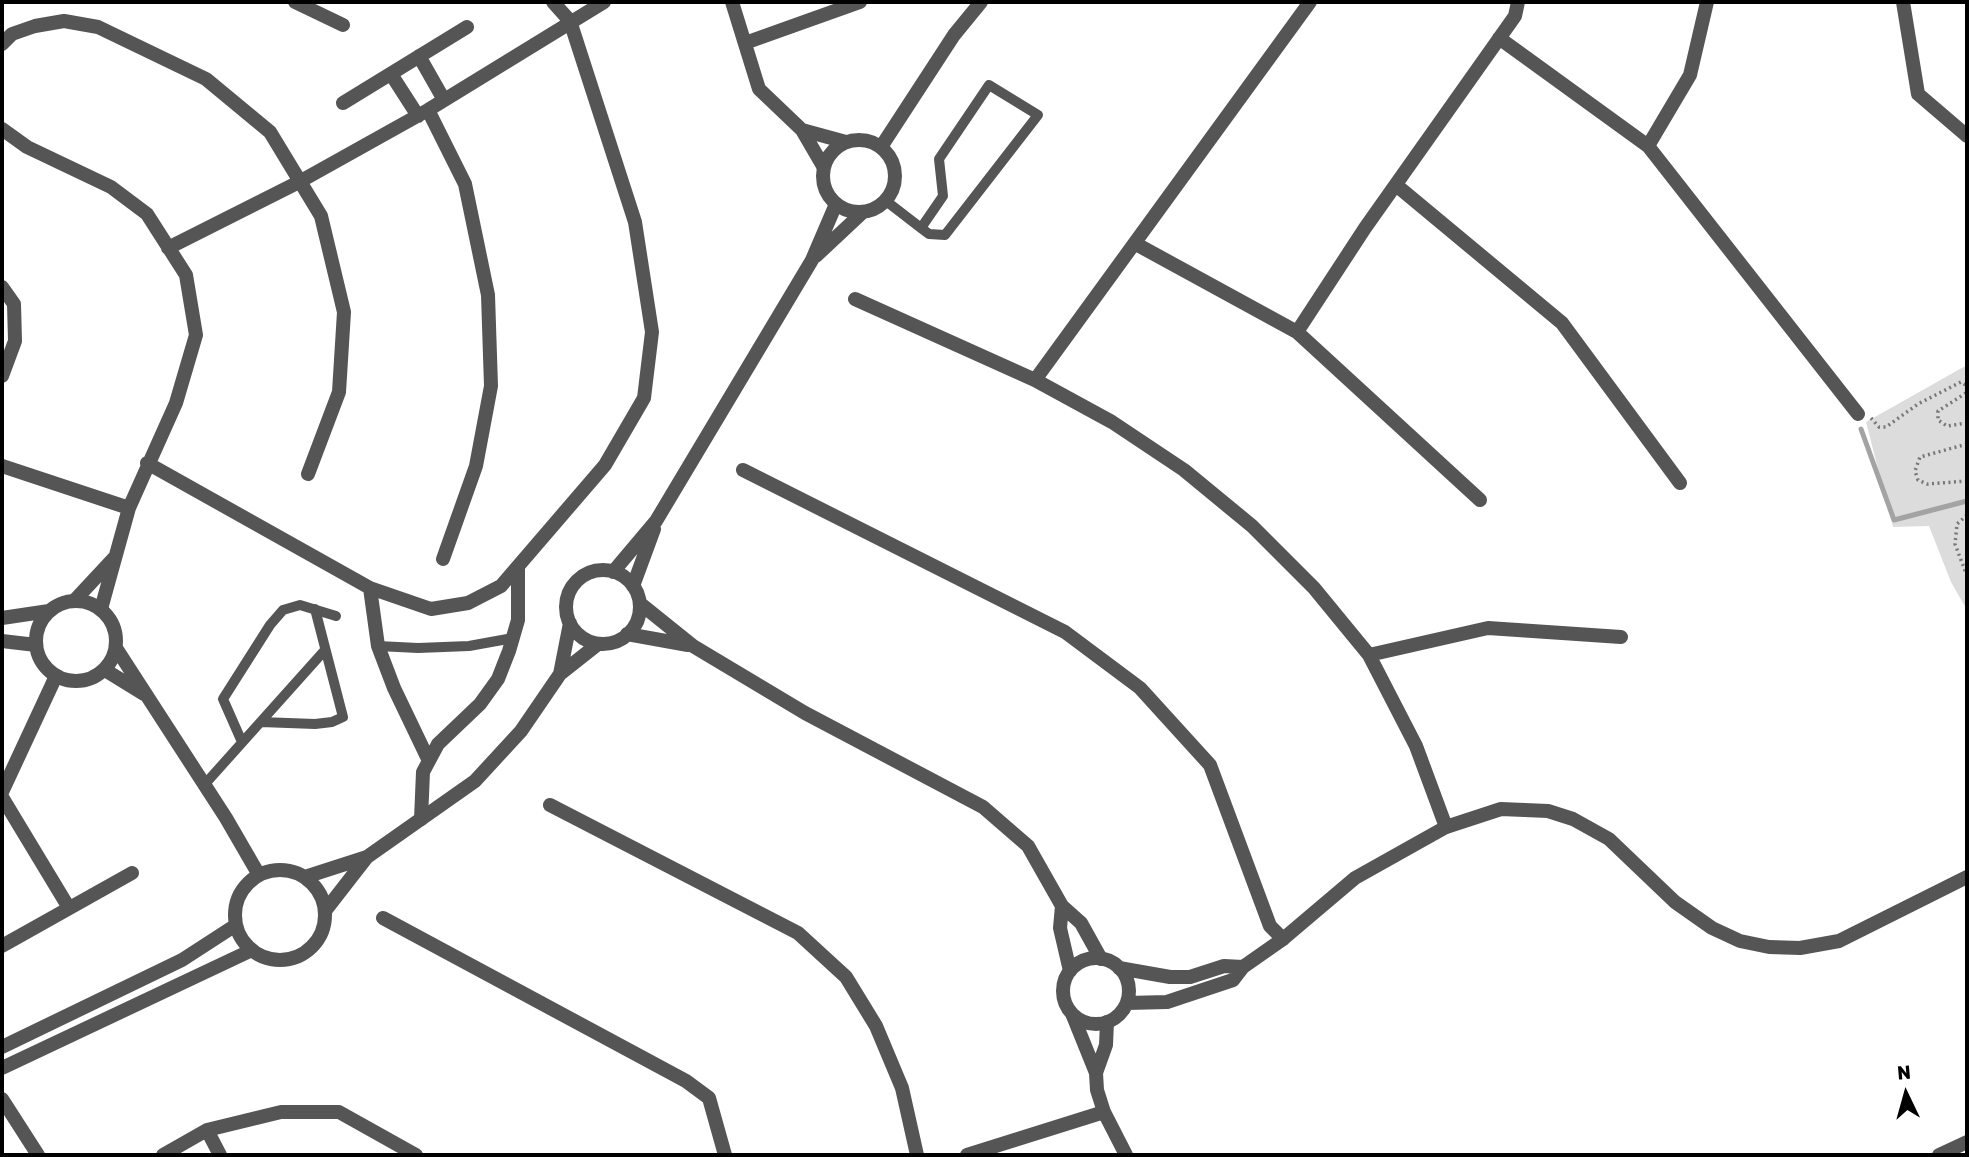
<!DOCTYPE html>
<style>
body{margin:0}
#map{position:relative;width:1969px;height:1157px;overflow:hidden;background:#fff;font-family:Rubik,sans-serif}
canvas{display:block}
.frame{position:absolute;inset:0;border:4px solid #000;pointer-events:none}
.north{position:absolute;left:1871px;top:1059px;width:70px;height:70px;-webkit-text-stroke:5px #fff;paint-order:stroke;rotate:355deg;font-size:19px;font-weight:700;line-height:28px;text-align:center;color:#000}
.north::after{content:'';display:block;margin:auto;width:24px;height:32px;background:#000;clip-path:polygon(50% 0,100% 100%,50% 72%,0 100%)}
</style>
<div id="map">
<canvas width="1969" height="1157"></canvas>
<div class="frame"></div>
<div class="north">N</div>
</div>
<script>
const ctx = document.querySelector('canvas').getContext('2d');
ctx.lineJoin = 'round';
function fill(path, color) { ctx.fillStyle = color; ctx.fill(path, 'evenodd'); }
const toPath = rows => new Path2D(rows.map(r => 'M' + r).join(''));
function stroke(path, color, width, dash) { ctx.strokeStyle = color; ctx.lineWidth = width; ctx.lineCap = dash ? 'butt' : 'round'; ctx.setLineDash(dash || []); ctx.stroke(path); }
const green = toPath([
 [1967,365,1967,610,1951,582,1929,526,1893,527,1866,422]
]);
const stream = toPath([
 [1861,429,1894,520,1967,501]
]);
const path = toPath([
 [1871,418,1879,427,1886,427,1918,404,1961,382,1967,386,1966,393,1938,411,1938,420,1947,426,1967,423],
 [1967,444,1920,457,1915,471,1918,480,1927,484,1967,481],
 [1967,515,1957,524,1955,544,1967,576]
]);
const service = toPath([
 [886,201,921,228,929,234,945,235,1038,115,989,85,939,159,943,196,921,228],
 [378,646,418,648,469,646,513,638],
 [261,722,315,724,332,722,343,717,315,609],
 [242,742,223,699,270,625,283,610,300,605,336,616],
 [205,784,325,650]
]);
const minor = toPath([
 [295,2,343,25],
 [732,2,759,89,802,130,823,166],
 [1903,2,1918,94,1967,136],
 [1499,38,1648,146,1858,414],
 [745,43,860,2],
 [2,44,12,34,35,26,64,21,98,27,206,79,270,132,321,216,344,312,339,392,308,474],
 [419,56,444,100],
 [391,74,418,116],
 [343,103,467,27],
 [428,110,465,184,488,295,491,386,476,466,443,559],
 [2,129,27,147,111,187,147,214,186,275,196,335,176,403,129,508,101,609],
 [802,130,846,142],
 [1648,146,1690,75,1707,2],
 [1396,185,1562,323,1680,483],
 [1136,244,1297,332,1480,500],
 [168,248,299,182,428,110,604,2],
 [2,287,14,304,15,341,2,376],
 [855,299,1035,380,1112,422,1184,470,1252,526,1314,588,1369,655,1416,746,1446,827],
 [1297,332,1365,228,1515,16,1518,2],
 [1035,380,1310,2],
 [147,463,370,588,431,609,468,603,501,586,605,465,644,398,652,332,635,222,570,21,553,2],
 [2,466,129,508],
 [743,470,1065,632,1140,688,1210,765,1270,926,1283,939],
 [370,588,378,646,394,688,429,761],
 [74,601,115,557],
 [1369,655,1488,628,1621,637],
 [2,792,56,676],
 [2,797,69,908],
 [550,805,798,933,846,977,876,1026,902,1088,917,1155],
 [421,819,423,772,438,744,480,704,498,679,509,651,518,620,518,567],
 [383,918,686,1081,709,1098,725,1155],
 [2,946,132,873],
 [1073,1016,1096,1073],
 [1107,1022,1106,1045,1096,1073,1097,1090,1104,1112,1126,1155],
 [2,1099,38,1155],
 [207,1130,220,1155],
 [163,1155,207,1130,281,1112,339,1112,416,1155],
 [967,1155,1104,1112],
 [1939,1155,1967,1142]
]);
const tertiary = toPath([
 '823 176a36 36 0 1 1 72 0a36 36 0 1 1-72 0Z',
 [881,147,954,35,981,2],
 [816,256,863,212],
 '566 607a37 37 0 1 1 74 0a37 37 0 1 1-74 0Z',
 [613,572,656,521,812,260,836,204],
 [633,586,654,529],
 '36 641a40 40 0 1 1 80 0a40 40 0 1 1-80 0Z',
 [642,605,693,646,805,713,983,807,1028,846,1062,906,1081,923,1101,959],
 [2,618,49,611],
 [627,634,688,645],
 [2,641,36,645],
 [116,648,226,818,259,875],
 [105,670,144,694],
 [560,674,570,623],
 '235 915a45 45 0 1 1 90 0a45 45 0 1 1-90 0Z',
 [305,877,367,857],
 [1062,906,1060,928,1070,971],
 [325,911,367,857,475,781,521,731,560,674,598,644],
 '1063 991a33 33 0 1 1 66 0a33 33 0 1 1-66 0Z',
 [1119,968,1170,977,1190,977,1224,966,1243,967],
 [1127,1003,1167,1002,1233,980,1243,967,1283,939,1355,878,1446,827,1501,809,1548,811,1573,819,1609,839,1675,902,1712,928,1740,941,1769,947,1800,948,1839,941,1967,877],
 [2,1047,182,960,236,925],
 [2,1068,252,950]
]);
fill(green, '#dcdcdc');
stroke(stream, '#a3a3a3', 5);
stroke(path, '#777', 3.5, [2, 3.5]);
stroke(service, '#555', 10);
stroke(minor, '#555', 14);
stroke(tertiary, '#555', 14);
</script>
